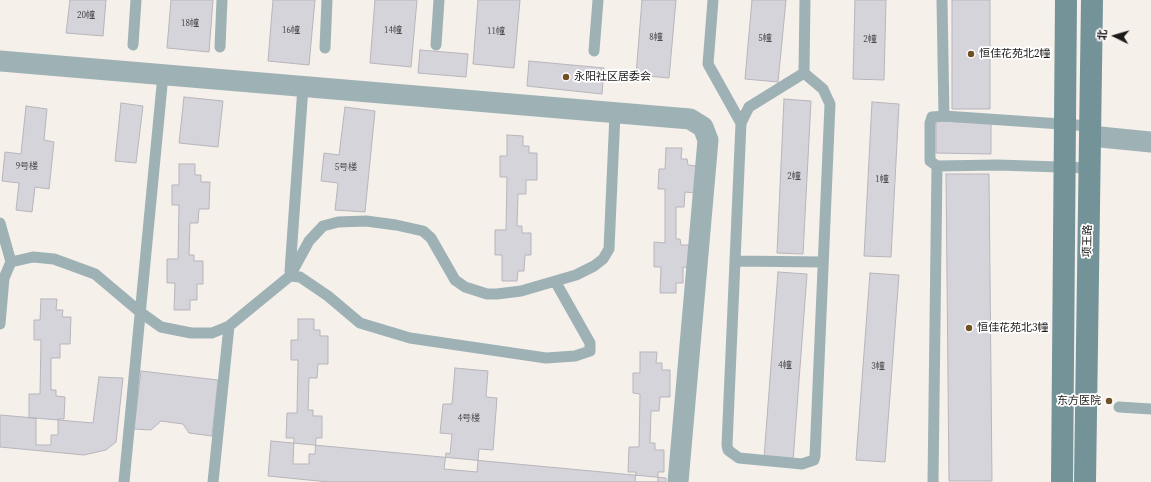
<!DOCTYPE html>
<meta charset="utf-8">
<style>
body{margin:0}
#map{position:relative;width:1151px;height:482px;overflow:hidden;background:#f6f0eb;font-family:"Source Serif 4","Noto Sans SC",serif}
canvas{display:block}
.north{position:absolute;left:1095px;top:16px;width:40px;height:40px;-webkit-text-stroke:3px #fff;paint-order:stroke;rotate:275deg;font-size:11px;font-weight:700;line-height:16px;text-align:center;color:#1c1a18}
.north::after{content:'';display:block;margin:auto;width:14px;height:18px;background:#1c1a18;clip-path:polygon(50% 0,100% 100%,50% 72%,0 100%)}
</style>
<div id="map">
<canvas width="1151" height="482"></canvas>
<div class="north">北</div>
</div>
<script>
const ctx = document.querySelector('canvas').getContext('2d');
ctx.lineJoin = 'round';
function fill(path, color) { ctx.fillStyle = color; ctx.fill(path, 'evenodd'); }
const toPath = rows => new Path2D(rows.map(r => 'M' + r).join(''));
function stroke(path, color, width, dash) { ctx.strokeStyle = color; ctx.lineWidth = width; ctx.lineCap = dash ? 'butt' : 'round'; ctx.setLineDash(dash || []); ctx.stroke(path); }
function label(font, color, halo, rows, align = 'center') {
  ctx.font = font + ' "Source Serif 4","Noto Sans SC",serif'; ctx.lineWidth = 3.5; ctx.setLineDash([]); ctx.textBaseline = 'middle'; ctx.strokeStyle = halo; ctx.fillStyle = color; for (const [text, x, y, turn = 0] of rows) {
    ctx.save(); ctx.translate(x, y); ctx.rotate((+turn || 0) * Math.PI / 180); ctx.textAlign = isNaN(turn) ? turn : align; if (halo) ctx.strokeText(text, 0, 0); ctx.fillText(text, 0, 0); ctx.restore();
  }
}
const building = toPath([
 [70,0,106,0,103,36,66,33,70,0],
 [171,0,213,0,209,52,167,48,171,0],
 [273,0,315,0,309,65,268,61,273,0],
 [375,0,417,0,411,67,370,63,375,0],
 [478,0,520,0,514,68,473,64,478,0],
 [642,0,676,0,669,78,636,75,642,0],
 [752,0,786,0,778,82,745,79,752,0],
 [855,0,886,0,884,80,853,79,855,0],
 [952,0,990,0,990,109,952,109,952,0],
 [420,50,468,54,466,77,418,73,420,50],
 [529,61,604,68,602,94,527,86,529,61],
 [184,97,223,101,218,147,179,143,184,97],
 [784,99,811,101,803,254,777,253,784,99],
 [872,102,899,104,891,257,864,256,872,102],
 [121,103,143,106,136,163,115,161,121,103],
 [26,106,47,109,44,140,54,142,49,189,35,187,32,212,16,210,19,183,2,181,5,152,21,154,26,106],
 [345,107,375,111,365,212,335,210,338,183,321,181,324,153,339,155,345,107],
 [936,121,991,123,991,154,936,153,936,121],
 [507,135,523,136,523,146,529,146,529,153,537,153,537,180,526,180,526,194,518,194,517,226,522,226,522,233,531,233,531,255,525,255,524,271,518,271,517,281,502,281,502,255,495,255,495,230,506,230,507,177,500,177,500,156,507,156,507,135],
 [666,148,682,148,681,159,687,159,688,165,696,166,695,193,685,192,684,207,676,207,676,239,680,239,681,245,689,245,689,268,683,267,683,283,676,283,676,293,660,293,661,267,654,267,654,242,665,243,665,189,658,189,659,169,665,169,666,148],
 [179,164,195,164,195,175,201,175,201,182,210,182,209,209,199,209,198,223,190,223,189,255,194,255,194,261,203,261,203,284,197,284,197,300,190,300,190,310,174,310,175,283,167,283,167,259,178,259,179,205,172,205,172,185,179,185,179,164],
 [946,174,989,174,992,481,949,481,946,174],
 [778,272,807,274,793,461,764,458,778,272],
 [870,273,899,275,885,462,856,460,870,273],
 [41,299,57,299,56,310,63,310,62,317,71,317,70,344,60,344,60,358,51,358,51,390,56,390,56,396,65,397,64,419,58,419,58,435,51,435,51,445,36,445,36,418,29,418,29,394,40,394,41,340,34,340,34,320,40,320,41,299],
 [298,319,314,319,314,330,320,330,320,336,328,336,328,364,318,364,317,378,309,378,308,410,313,410,313,416,322,416,322,438,316,438,315,454,309,454,309,464,293,464,294,438,286,438,287,413,297,413,298,360,291,360,291,340,298,340,298,319],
 [640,352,657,352,656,363,662,363,662,370,670,370,670,397,660,397,659,411,651,411,650,443,655,443,655,450,664,450,664,472,658,472,658,482,635,482,636,472,628,472,629,447,639,447,640,394,633,393,633,373,640,373,640,352],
 [455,368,488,371,486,397,497,398,493,450,479,449,477,472,444,469,446,453,450,454,452,434,440,433,443,404,452,404,455,368],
 [141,371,218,380,212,436,189,433,183,424,161,421,151,430,134,429,141,371],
 [99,377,123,378,116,442,106,450,84,455,0,447,0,415,93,423,99,377],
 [271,441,666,478,666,482,329,482,268,476,271,441]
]);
const service = toPath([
 [713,0,708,64,741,123],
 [942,0,944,116,1090,126],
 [133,45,136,0],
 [436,45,439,0],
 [220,47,222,0],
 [325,48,327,0],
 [594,51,598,0],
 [804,73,749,107,741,123,727,445,728,450,732,453,739,458,802,464,814,460,815,456,830,104,823,89,804,73,805,0],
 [937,166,930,161,930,123,932,117,944,116],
 [0,223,11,262],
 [735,261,823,262],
 [290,271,303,87],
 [290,276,309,241,323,226,338,222,366,221,396,225,423,231,431,238,455,280,465,287,487,294,497,294,521,291,576,275,594,266,603,259,609,249,615,113],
 [0,324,4,278,11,262,33,257,54,259,95,274,140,312,161,327,191,333,212,333,229,326,290,276,300,277,328,296,360,323,410,338,546,358,575,356,590,351,590,343,555,281],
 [1119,407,1151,409],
 [124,482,163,75],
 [213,482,229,326],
 [933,482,937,166,998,165,1089,168]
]);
const minor = toPath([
 [0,61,690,119,703,127,708,140,678,482],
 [1090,136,1151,142]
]);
const secondary = toPath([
 [1062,482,1066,0],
 [1085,482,1092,0]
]);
const markers = [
 [971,54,4,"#705027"],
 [566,77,4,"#705027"],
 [969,328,4,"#705027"],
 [1109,401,4,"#705027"]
];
const numberNames = [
 ["20幢",86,16],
 ["18幢",190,24],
 ["16幢",291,31],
 ["14幢",393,31],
 ["11幢",496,32],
 ["8幢",656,38],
 ["5幢",765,39],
 ["2幢",870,40],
 ["9号楼",27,167],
 ["5号楼",346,168],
 ["2幢",794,177],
 ["1幢",882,180],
 ["4幢",785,366],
 ["3幢",878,367],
 ["4号楼",469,419]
];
const poiNames = [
 ["恒佳花苑北2幢",979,54],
 ["永阳社区居委会",574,77],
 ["恒佳花苑北3幢",977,328],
 ["东方医院",1101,401,"right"]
];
const streetNames = [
 ["项王路",1088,241,-89]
];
fill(building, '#d6d4db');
stroke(building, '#b7b5bb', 1);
stroke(service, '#9eb2b6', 11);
stroke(minor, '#9eb2b6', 21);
stroke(secondary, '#749399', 22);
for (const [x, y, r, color] of markers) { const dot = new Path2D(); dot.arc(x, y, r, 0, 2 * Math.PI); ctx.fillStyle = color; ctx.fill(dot); stroke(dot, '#fff', 1.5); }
label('9px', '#4a4849', null, numberNames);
label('11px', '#1c1a18', '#fff', poiNames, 'left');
label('11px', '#1c1a18', '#fff', streetNames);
</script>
